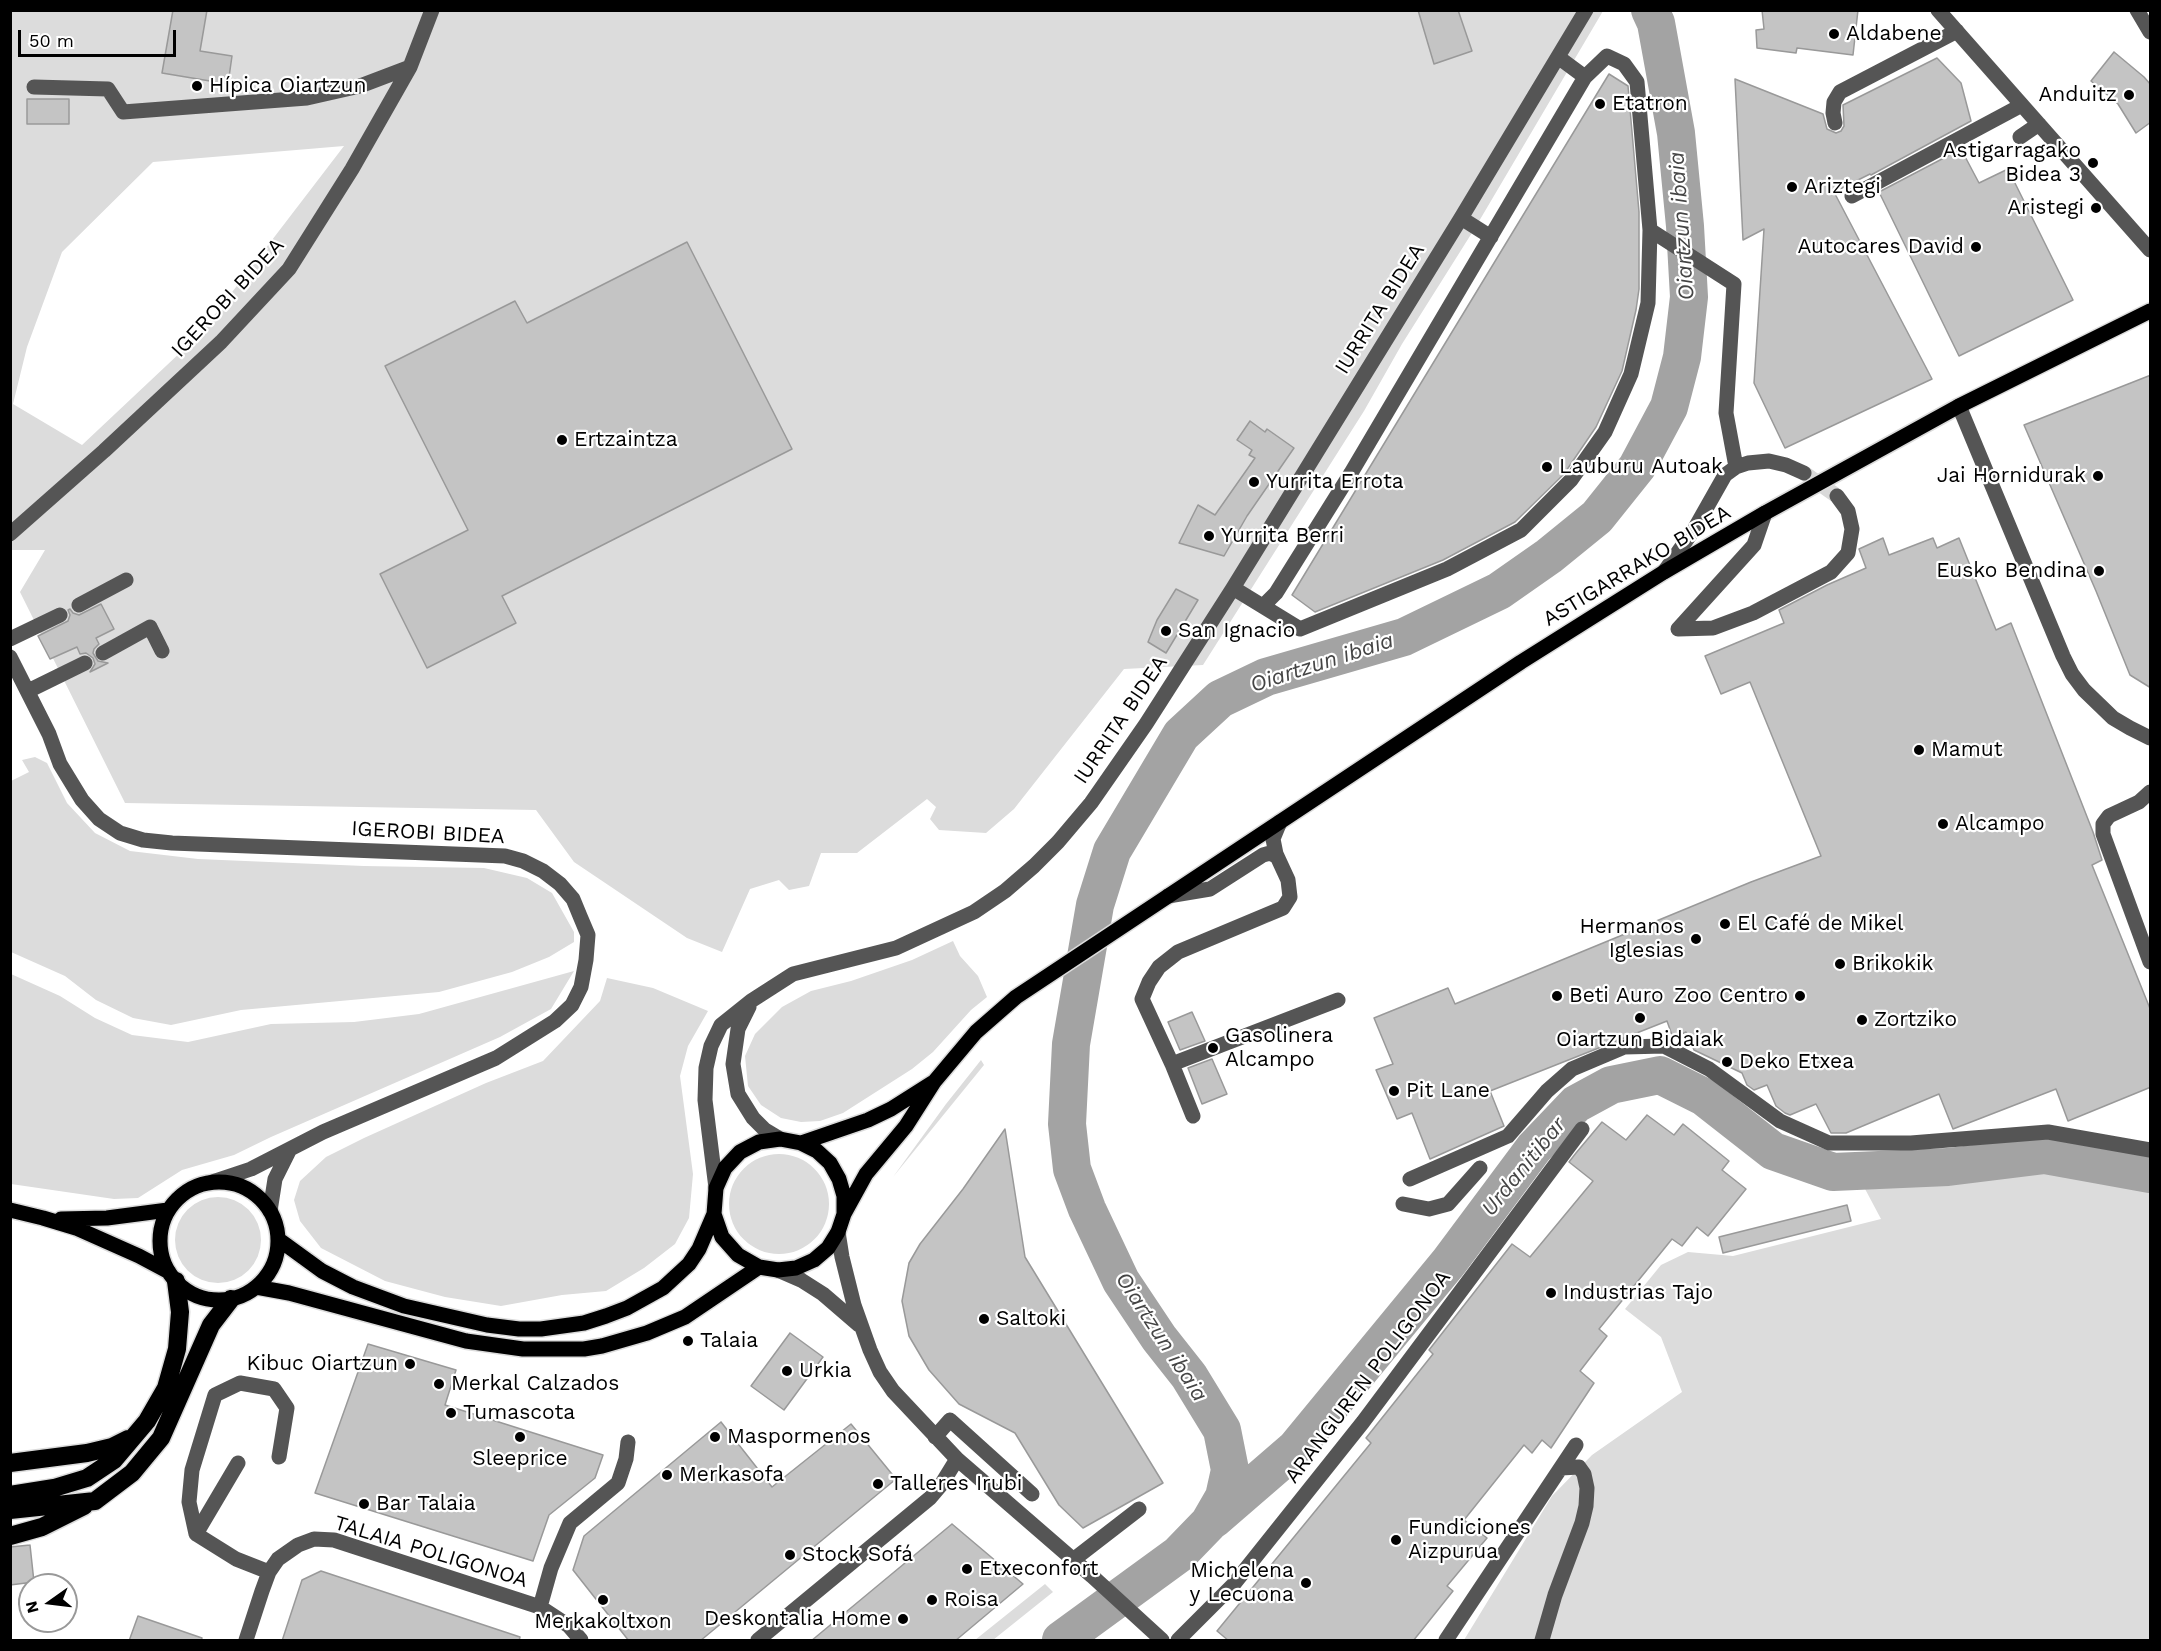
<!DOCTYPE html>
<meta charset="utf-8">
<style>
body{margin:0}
#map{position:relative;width:2161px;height:1651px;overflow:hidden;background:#fff;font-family:"Work Sans",sans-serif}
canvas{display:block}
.frame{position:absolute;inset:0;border:12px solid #000;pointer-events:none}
.north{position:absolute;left:18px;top:1573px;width:60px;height:60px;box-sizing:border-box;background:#fff;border:2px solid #999;border-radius:50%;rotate:256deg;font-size:16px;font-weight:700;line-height:24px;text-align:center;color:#000}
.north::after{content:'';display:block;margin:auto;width:21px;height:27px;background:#000;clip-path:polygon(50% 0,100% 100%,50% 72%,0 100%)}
.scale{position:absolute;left:18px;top:30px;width:158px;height:27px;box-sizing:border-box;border:3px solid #000;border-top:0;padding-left:8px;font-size:18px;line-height:21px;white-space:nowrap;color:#000;-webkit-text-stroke:4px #fff;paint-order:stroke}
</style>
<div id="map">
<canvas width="2161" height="1651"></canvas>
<div class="frame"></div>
<div class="north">N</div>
<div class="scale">50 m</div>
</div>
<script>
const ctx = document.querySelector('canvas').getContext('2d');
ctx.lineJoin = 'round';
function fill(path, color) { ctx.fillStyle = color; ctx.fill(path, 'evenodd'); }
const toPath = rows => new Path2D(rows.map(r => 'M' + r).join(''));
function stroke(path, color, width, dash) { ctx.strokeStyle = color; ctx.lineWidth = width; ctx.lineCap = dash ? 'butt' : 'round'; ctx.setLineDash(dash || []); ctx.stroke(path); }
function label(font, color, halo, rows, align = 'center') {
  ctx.font = font + ' "Work Sans",sans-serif'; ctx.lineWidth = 4.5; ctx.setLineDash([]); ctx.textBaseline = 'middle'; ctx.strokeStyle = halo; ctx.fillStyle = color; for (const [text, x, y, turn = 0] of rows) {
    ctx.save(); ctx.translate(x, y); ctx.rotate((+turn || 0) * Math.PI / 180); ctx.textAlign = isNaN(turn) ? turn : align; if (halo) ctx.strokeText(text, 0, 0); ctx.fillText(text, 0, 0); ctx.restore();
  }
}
const green = toPath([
 [10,11,1603,11,1475,228,1402,344,1364,411,1203,665,1124,669,1014,809,986,833,939,830,930,819,936,807,927,799,857,853,821,853,809,886,789,890,779,880,750,889,722,952,687,938,574,862,536,810,125,803,20,592,45,550,11,550],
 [344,146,200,334,82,445,13,404,27,347,62,252,153,162],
 [35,757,47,763,67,803,95,833,130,851,198,859,364,866,484,868,527,878,552,893,574,932,574,942,549,957,512,972,439,992,241,1010,171,1025,133,1018,96,1000,65,976,11,952,11,781,29,772,22,760],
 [953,941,960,956,978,976,987,997,971,1010,933,1052,912,1069,843,1113,820,1121,801,1122,781,1118,761,1105,748,1086,745,1056,755,1034,782,1007,811,991,851,981,912,960],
 [574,971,551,1009,500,1037,271,1137,234,1155,182,1170,138,1198,114,1199,11,1184,11,974,60,996,95,1018,132,1035,188,1042,271,1024,354,1022,419,1014],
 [607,978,653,988,708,1011,688,1046,680,1076,693,1174,689,1218,675,1244,644,1268,606,1291,562,1295,501,1306,445,1297,385,1281,321,1248,300,1221,294,1200,300,1181,326,1157,364,1138,486,1083,543,1061,600,1001],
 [981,1060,984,1065,893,1177,946,1104],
 '729 1204a50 50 0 1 1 100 0a50 50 0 1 1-100 0Z',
 [2052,1167,2150,1180,2150,1640,1464,1640,1552,1496,1592,1455,1682,1392,1661,1337,1625,1309,1661,1265,1688,1252,1733,1256,1881,1219,1864,1187],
 '175 1240a43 43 0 1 1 86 0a43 43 0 1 1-86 0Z',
 [1045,1584,1053,1592,993,1640,975,1640]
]);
const river = toPath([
 [1214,1519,1295,1449,1449,1262,1534,1148,1576,1104,1611,1085,1660,1075,1704,1097,1773,1151,1833,1172,1948,1167,2045,1155,2150,1174],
 [1061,1640,1179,1554,1209,1523,1224,1497,1230,1470,1222,1430,1189,1376,1159,1338,1121,1281,1087,1209,1072,1169,1067,1124,1071,1044,1095,905,1112,851,1181,735,1220,699,1266,677,1404,637,1499,591,1549,556,1597,517,1637,467,1669,407,1682,357,1689,297,1685,226,1676,133,1656,23,1650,10]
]);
const building = toPath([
 [173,10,207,10,200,51,232,56,228,84,162,73,173,10],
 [1418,10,1458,10,1472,51,1434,64,1418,10],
 [1762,10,1858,10,1853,55,1797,48,1796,53,1757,48,1756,30,1764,29,1762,10],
 [2114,52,2144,77,2151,85,2151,122,2136,133,2118,104,2091,81,2114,52],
 [1937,58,1961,83,1971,121,1871,175,1870,174,1834,192,1932,379,1785,448,1754,383,1764,229,1743,240,1735,79,1823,114,1827,129,1836,133,1841,131,1844,126,1843,105,1937,58],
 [1609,74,1628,86,1639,212,1639,289,1636,310,1622,371,1596,427,1564,474,1515,522,1443,560,1315,612,1292,595,1609,74],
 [27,99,69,99,69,124,27,124,27,99],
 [1961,149,1979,183,2008,169,2073,300,1959,356,1879,192,1961,149],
 [687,242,792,449,502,596,516,623,427,668,380,574,468,530,385,366,515,301,527,323,687,242],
 [2151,375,2151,688,2130,675,2096,591,2024,425,2151,375],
 [1250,421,1265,432,1267,429,1294,448,1247,516,1224,556,1179,543,1198,505,1215,515,1255,458,1249,455,1252,450,1237,440,1250,421],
 [1883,538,1889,555,1933,538,1937,548,1959,538,1996,630,2011,623,2093,832,2102,860,2092,865,2151,1011,2151,1087,2068,1121,2056,1089,1953,1129,1939,1094,1846,1133,1831,1133,1816,1104,1790,1115,1785,1113,1776,1106,1767,1085,1754,1090,1747,1085,1742,1073,1694,1050,1686,1032,1673,1038,1667,1021,1490,1091,1504,1126,1430,1159,1412,1113,1397,1119,1376,1070,1393,1064,1374,1018,1448,988,1455,1004,1751,882,1821,856,1750,682,1721,694,1705,656,1784,623,1779,610,1827,585,1866,568,1859,549,1883,538],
 [1176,589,1198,600,1166,653,1148,642,1157,620,1176,589],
 [101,604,114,629,96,638,99,644,94,649,93,653,98,661,108,663,90,672,95,664,93,658,86,653,80,654,77,647,50,659,38,636,68,621,70,615,68,610,70,609,73,613,79,615,101,604],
 [1192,1012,1205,1041,1180,1050,1168,1022,1192,1012],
 [1212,1059,1227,1094,1202,1104,1188,1068,1212,1059],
 [1647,1115,1674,1135,1683,1124,1729,1161,1722,1170,1746,1189,1708,1236,1697,1227,1682,1246,1672,1239,1599,1329,1607,1336,1580,1371,1594,1383,1551,1448,1542,1440,1532,1453,1524,1445,1464,1520,1487,1538,1447,1586,1453,1591,1413,1641,1229,1641,1217,1631,1371,1443,1366,1438,1433,1354,1429,1350,1512,1244,1530,1257,1593,1181,1569,1162,1576,1153,1602,1122,1626,1140,1647,1115],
 [1005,1129,1025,1257,1163,1483,1083,1528,1059,1505,1015,1433,959,1404,929,1370,909,1336,902,1301,909,1263,920,1244,963,1189,1005,1129],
 [1847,1205,1851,1221,1723,1253,1719,1237,1847,1205],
 [790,1333,823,1357,784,1410,751,1386,790,1333],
 [368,1344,456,1370,445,1405,603,1455,595,1478,549,1515,533,1561,315,1493,368,1344],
 [721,1422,772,1487,851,1424,896,1479,700,1641,629,1641,573,1570,584,1536,721,1422],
 [952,1524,1023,1584,955,1641,811,1641,952,1524],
 [30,1545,34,1582,10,1585,10,1547,30,1545],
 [321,1571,520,1637,519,1641,282,1641,302,1580,321,1571],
 [138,1616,202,1638,201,1641,129,1641,138,1616]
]);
const minorTunnel = toPath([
 [1804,473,1837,496]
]);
const minor = toPath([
 [1938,10,2150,250],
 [2137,10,2150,32],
 [1558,57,1585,77],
 [34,87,108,89,123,112,307,98,360,86,410,67],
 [1835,123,1833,113,1834,102,1840,92,1957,31],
 [2020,137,2039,124],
 [1852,196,2022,105],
 [1461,218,1491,237],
 [1650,230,1734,284,1726,413,1736,467],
 [1959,406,2063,656,2072,674,2084,690,2113,718,2130,728,2150,738],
 [10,534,104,451,221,342,289,269,352,169,410,67,432,10],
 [1664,572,1695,528,1725,475,1736,467,1748,463,1769,461,1786,465,1804,473],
 [1233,588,1300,629,1447,569,1521,530,1571,480,1605,432,1631,374,1648,303,1650,230,1637,82,1624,64,1607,56,1585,77,1351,473,1276,593,1263,606],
 [79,605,126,580],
 [1678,629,1713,628,1753,613,1831,572,1848,553,1852,529,1848,511,1837,496],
 [1678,629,1754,545,1765,513],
 [10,639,60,615],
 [103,653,150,627,162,651],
 [10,657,49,734,60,764,82,800,99,819,120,833,143,840,172,843,505,856,523,861,543,871,560,884,573,899,580,916,588,935,586,960,581,987,572,1005,555,1021,496,1058,323,1132,251,1169,212,1182],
 [28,691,85,663],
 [2150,792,2139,802,2109,816,2103,824,2103,834,2150,962],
 [1280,822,1273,839,1276,854,1288,880,1290,897,1283,908,1178,952,1159,967,1149,982,1142,999,1172,1064,1338,1000],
 [1168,896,1210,889,1263,855,1270,853,1276,856],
 [749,1007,738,1029,733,1064,738,1094,753,1118,765,1130,780,1139],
 [1172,1064,1193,1116],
 [1410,1179,1508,1136,1547,1091,1572,1069,1624,1047,1664,1046,1709,1069,1780,1121,1829,1143,1911,1143,2048,1132,2150,1150],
 [716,1188,705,1100,706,1068,711,1046,721,1025,751,1001,793,974,896,948,974,912,1005,891,1034,866,1058,842,1091,803,1146,724,1233,588,1461,218,1586,10],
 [1403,1204,1429,1209,1448,1204,1480,1168],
 [270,1211,275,1179,289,1151],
 [838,1232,842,1257,854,1305,870,1350,880,1372,893,1391,957,1459,1092,1576,1162,1640],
 [778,1270,801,1280,823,1294,859,1325],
 [935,1437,950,1420,1032,1494],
 [196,1534,238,1463],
 [1073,1560,1139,1509],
 [269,1572,236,1559,196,1534,189,1502,192,1470,215,1395,240,1383,274,1389,287,1408,279,1457],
 [540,1607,551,1568,570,1523,618,1483,626,1459,628,1442],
 [246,1640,262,1591,269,1572,278,1559,298,1545,314,1539,334,1540,540,1607,569,1626,581,1640],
 [758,1640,930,1498,941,1485,957,1459],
 [1178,1640,1233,1585,1363,1422,1582,1129],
 [1446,1640,1576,1445],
 [1542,1640,1555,1595,1582,1523,1586,1506,1587,1488,1584,1474,1579,1467,1561,1468]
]);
const major = toPath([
 [801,1143,868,1120,891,1109,932,1083],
 '160 1241a59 59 0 1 1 118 0a59 59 0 1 1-118 0Z',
 [10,1210,43,1218,76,1228,139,1256,169,1272],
 [844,1214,866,1174,906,1126,934,1082,976,1032,1016,997,1521,662,1664,572,1765,513,1959,406,2150,311],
 [61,1219,107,1218,168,1210],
 [278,1239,322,1271,353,1287,404,1306,487,1325,519,1329,541,1329,584,1323,606,1316,627,1308,663,1288,689,1264,699,1249,714,1214],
 [256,1287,289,1293,466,1341,523,1349,584,1349,602,1346,647,1333,685,1317,759,1267,778,1270,796,1268,814,1260,828,1248,838,1232,844,1214,844,1196,839,1179,830,1163,817,1151,801,1143,780,1139,759,1142,740,1152,725,1168,716,1188,714,1214,722,1237,738,1255,759,1267]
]);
const highway = toPath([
 [10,1463,87,1453,112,1447,128,1439],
 [10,1495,54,1488,87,1478,114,1460,147,1421,166,1388,177,1349,180,1312,176,1281],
 [10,1510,95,1501,132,1473,161,1438,211,1325,231,1299],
 [10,1536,42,1527,84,1506]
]);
const markers = [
 [1834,34,6,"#000"],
 [197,86,6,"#000"],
 [2129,95,6,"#000"],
 [1600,104,6,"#000"],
 [2093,163,6,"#000"],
 [1792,187,6,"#000"],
 [2096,208,6,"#000"],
 [1976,247,6,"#000"],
 [562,440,6,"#000"],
 [1547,467,6,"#000"],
 [2098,476,6,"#000"],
 [1254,482,6,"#000"],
 [1209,536,6,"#000"],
 [2099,571,6,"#000"],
 [1166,631,6,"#000"],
 [1919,750,6,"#000"],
 [1943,824,6,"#000"],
 [1725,924,6,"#000"],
 [1696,939,6,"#000"],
 [1840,964,6,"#000"],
 [1557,996,6,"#000"],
 [1800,996,6,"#000"],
 [1640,1018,6,"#000"],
 [1862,1020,6,"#000"],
 [1213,1048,6,"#000"],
 [1727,1062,6,"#000"],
 [1394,1091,6,"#000"],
 [1551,1293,6,"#000"],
 [984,1319,6,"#000"],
 [688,1341,6,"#000"],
 [410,1364,6,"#000"],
 [787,1371,6,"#000"],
 [439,1384,6,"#000"],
 [451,1413,6,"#000"],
 [520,1437,6,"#000"],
 [715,1437,6,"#000"],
 [667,1475,6,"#000"],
 [878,1484,6,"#000"],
 [364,1504,6,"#000"],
 [1396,1540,6,"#000"],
 [790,1555,6,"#000"],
 [967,1569,6,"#000"],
 [1306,1583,6,"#000"],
 [603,1600,6,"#000"],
 [932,1600,6,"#000"],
 [903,1619,6,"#000"]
];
const poiNames = [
 ["Aldabene",1846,34],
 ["Hípica Oiartzun",209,86],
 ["Anduitz",2117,95,"right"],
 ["Etatron",1612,104],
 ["Astigarragako",2081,151,"right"],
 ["Bidea 3",2081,175,"right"],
 ["Ariztegi",1804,187],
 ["Aristegi",2084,208,"right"],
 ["Autocares David",1964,247,"right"],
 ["Ertzaintza",574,440],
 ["Lauburu Autoak",1559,467],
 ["Jai Hornidurak",2086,476,"right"],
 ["Yurrita Errota",1266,482],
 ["Yurrita Berri",1221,536],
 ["Eusko Bendina",2087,571,"right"],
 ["San Ignacio",1178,631],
 ["Mamut",1931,750],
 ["Alcampo",1955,824],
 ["El Café de Mikel",1737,924],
 ["Hermanos",1684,927,"right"],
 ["Iglesias",1684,951,"right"],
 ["Brikokik",1852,964],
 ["Beti Auro",1569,996],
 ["Zoo Centro",1788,996,"right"],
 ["Zortziko",1874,1020],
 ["Gasolinera",1225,1036],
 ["Alcampo",1225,1060],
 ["Oiartzun Bidaiak",1640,1040,"center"],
 ["Deko Etxea",1739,1062],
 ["Pit Lane",1406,1091],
 ["Industrias Tajo",1563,1293],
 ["Saltoki",996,1319],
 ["Talaia",700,1341],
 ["Kibuc Oiartzun",398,1364,"right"],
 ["Urkia",799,1371],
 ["Merkal Calzados",451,1384],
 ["Tumascota",463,1413],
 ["Maspormenos",727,1437],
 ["Sleeprice",520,1459,"center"],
 ["Merkasofa",679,1475],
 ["Talleres Irubi",890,1484],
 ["Bar Talaia",376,1504],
 ["Fundiciones",1408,1528],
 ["Aizpurua",1408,1552],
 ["Stock Sofá",802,1555],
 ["Etxeconfort",979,1569],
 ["Michelena",1294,1571,"right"],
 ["y Lecuona",1294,1595,"right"],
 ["Roisa",944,1600],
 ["Deskontalia Home",891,1619,"right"],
 ["Merkakoltxon",603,1622,"center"]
];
const streetNames = [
 ["IGEROBI BIDEA",228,298,-47],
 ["IURRITA BIDEA",1380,309,-58],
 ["ASTIGARRAKO BIDEA",1637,566,-31],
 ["IURRITA BIDEA",1121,720,-56],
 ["IGEROBI BIDEA",428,833,3],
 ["ARANGUREN POLIGONOA",1368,1377,-53],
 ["TALAIA POLIGONOA",431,1552,17]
];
const waterNames = [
 ["Oiartzun ibaia",1682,226,-94],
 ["Oiartzun ibaia",1322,663,-18],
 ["Urdanitibar",1524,1167,-51],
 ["Oiartzun ibaia",1161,1337,57]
];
fill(green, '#dcdcdc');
stroke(river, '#a3a3a3', 38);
fill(building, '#c4c4c4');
stroke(building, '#999', 1.5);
stroke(minorTunnel, '#d9d9d9', 15, [15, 8]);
stroke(major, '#dbdbdb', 18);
stroke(highway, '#dbdbdb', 21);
stroke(minor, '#555', 15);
stroke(major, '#000', 15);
stroke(highway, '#000', 18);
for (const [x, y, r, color] of markers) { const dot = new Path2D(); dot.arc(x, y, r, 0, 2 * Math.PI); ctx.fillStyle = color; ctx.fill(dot); stroke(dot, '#fff', 2); }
label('21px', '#000', '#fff', poiNames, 'left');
label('21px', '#000', '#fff', streetNames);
label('italic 22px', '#444', '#fff', waterNames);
</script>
